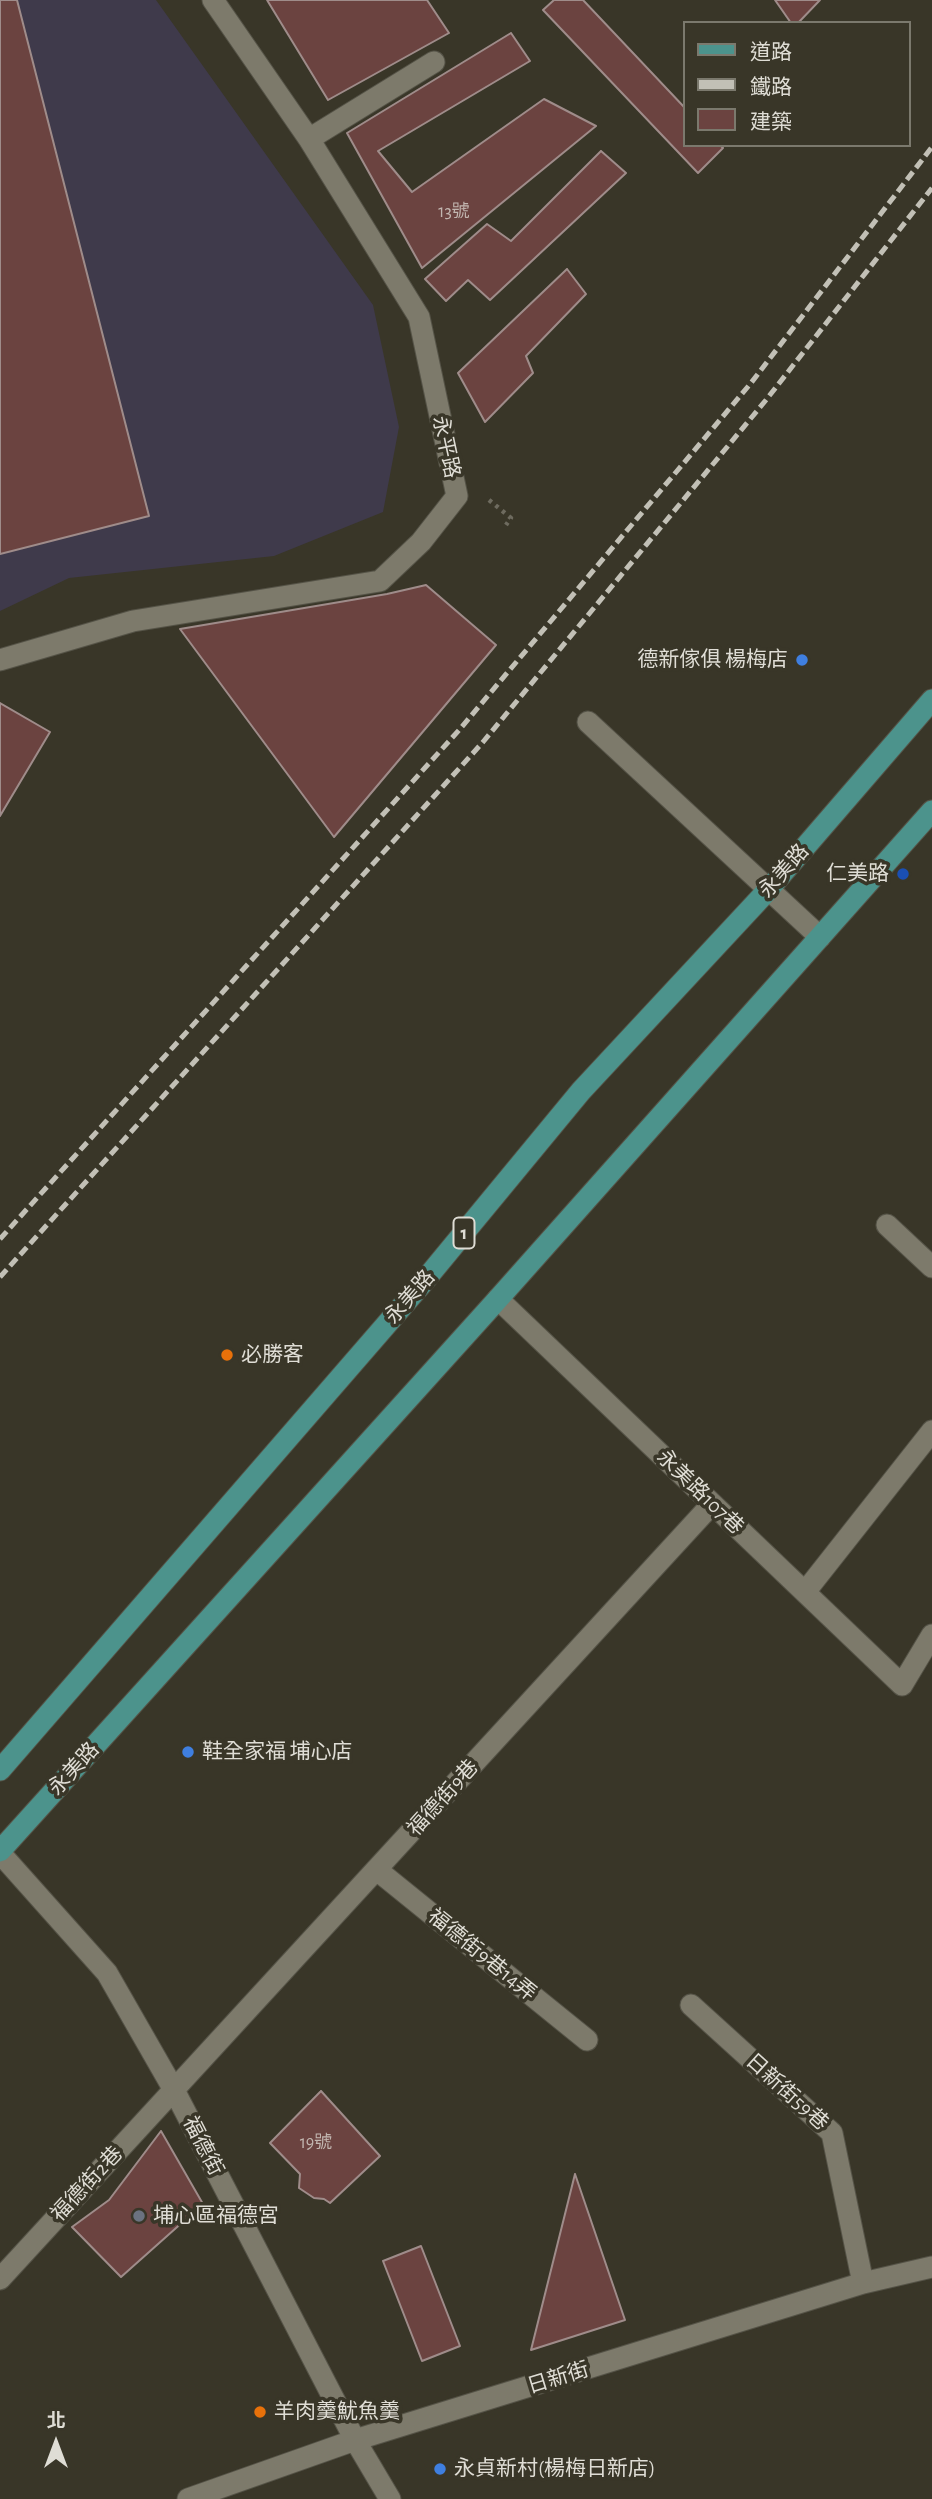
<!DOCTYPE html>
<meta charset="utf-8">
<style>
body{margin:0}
#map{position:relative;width:932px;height:2499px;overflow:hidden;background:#393628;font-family:"Alegreya Sans","Noto Sans TC",sans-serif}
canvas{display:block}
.legend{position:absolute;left:683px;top:21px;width:228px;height:126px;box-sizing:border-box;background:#393628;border:2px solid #7b796d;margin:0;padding:9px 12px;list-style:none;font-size:21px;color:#dfddd5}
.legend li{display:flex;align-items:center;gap:14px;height:35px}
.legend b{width:35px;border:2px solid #7b796d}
.north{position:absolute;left:21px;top:2408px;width:70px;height:70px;-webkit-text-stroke:5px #393628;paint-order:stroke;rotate:0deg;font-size:19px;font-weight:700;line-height:28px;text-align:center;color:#dfddd5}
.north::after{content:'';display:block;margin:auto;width:24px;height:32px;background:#dfddd5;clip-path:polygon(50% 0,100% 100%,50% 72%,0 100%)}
</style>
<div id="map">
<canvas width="932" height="2499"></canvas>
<ul class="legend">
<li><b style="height:9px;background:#4c938c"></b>道路</li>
<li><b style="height:9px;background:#c2c0b6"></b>鐵路</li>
<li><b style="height:19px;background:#6b4340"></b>建築</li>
</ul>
<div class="north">北</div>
</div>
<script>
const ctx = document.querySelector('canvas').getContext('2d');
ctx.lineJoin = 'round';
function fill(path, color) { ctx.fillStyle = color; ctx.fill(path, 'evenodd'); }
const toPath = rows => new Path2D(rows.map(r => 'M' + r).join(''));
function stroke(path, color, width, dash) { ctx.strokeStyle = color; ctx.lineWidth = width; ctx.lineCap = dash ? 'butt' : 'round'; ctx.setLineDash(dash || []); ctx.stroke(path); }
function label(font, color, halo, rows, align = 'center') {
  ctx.font = font + ' "Alegreya Sans","Noto Sans TC",sans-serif'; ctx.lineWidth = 7; ctx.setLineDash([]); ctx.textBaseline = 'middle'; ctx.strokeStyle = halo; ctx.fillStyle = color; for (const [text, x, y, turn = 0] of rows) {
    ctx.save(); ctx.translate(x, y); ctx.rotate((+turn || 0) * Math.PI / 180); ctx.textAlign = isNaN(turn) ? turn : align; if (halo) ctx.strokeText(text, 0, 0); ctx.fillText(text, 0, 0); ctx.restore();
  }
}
const industrial = toPath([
 [0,0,156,0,373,305,399,427,383,512,274,556,69,578,0,611]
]);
const building = toPath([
 [0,0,17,0,149,516,0,554,0,0],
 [267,0,427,0,449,33,328,100,267,0],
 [554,0,583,0,685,108,685,145,720,145,723,148,698,173,543,10,554,0],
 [775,0,820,0,798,23,791,23,775,0],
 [511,33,530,61,378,151,412,192,544,99,596,126,422,268,347,133,511,33],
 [601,151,626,173,490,300,468,280,446,301,425,279,487,224,511,241,601,151],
 [567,269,586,294,526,356,533,373,485,422,458,373,567,269],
 [426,585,496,645,334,837,180,629,387,594,426,585],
 [0,703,50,732,0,816,0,703],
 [321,2091,380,2156,330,2203,324,2199,314,2198,299,2188,300,2174,270,2143,321,2091],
 [161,2131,203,2204,121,2277,72,2227,109,2200,161,2131],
 [575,2174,625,2320,531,2350,575,2174],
 [421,2246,460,2346,422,2361,383,2261,421,2246]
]);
const path = toPath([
 [489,500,511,518,506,525]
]);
const minor = toPath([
 [309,139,434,62],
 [0,660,133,621,380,581,421,542,457,496,419,317,309,139,213,0],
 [588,722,820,937],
 [887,1225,932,1267],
 [498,1299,902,1685,932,1635],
 [805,1592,932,1431],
 [0,1853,107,1973,174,2090,355,2440,390,2499],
 [377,1870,587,2040],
 [691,2005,832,2133,863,2283],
 [0,2279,712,1504],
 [188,2499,355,2440,863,2283,932,2267]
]);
const major = toPath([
 [0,1770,425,1280,581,1091,768,890,932,700],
 [0,1851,498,1299,932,811]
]);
const rail = toPath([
 [0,1239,460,729,751,383,932,147],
 [0,1277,483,742,766,400,932,188]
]);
const markers = [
 [802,660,7,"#3f7fe0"],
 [903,874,7,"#1a4fb4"],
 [227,1355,7,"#e8710a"],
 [188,1752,7,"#3f7fe0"],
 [139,2216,7,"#6b7280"],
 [260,2412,7,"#e8710a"],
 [440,2469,7,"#3f7fe0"]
];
const numberNames = [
 ["13號",454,212],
 ["19號",316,2143]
];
const shields = [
 [464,1233,21]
];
const shieldNames = [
 ["1",464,1233]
];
const streetNames = [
 ["永平路",446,447,78],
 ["永美路",784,871,-49],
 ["永美路",410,1297,-49],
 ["永美路107巷",700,1492,44],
 ["永美路",74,1769,-48],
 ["福德街9巷",443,1798,-48],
 ["福德街9巷14弄",482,1955,39],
 ["日新街59巷",787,2092,42],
 ["福德街",203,2146,63],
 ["福德街2巷",87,2184,-47],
 ["日新街",558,2378,-17]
];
const poiNames = [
 ["德新傢俱 楊梅店",788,660,"right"],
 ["仁美路",889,874,"right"],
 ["必勝客",241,1355],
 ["鞋全家福 埔心店",202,1752],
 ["埔心區福德宮",153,2216],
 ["羊肉羹魷魚羹",274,2412],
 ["永貞新村(楊梅日新店)",454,2469]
];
fill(industrial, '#3f3a4b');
fill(building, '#6b4340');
stroke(building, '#9f8c8a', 2);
stroke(minor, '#555347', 23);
stroke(major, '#555347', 23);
stroke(path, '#6e6b5f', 4.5, [3.5, 5]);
stroke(minor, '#7d7a6b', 21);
stroke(major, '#4c938c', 21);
stroke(rail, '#c2c0b6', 5, [10, 5]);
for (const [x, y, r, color] of markers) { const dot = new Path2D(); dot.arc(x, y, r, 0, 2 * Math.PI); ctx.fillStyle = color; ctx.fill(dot); stroke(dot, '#393628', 2.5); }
label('18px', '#c2b6b0', null, numberNames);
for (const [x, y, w] of shields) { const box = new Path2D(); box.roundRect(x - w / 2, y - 15.5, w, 31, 5); ctx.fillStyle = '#393628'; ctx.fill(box); stroke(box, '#dfddd5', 2); }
label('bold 19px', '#dfddd5', null, shieldNames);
label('21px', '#dfddd5', '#393628', streetNames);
label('21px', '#dfddd5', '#393628', poiNames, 'left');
</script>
